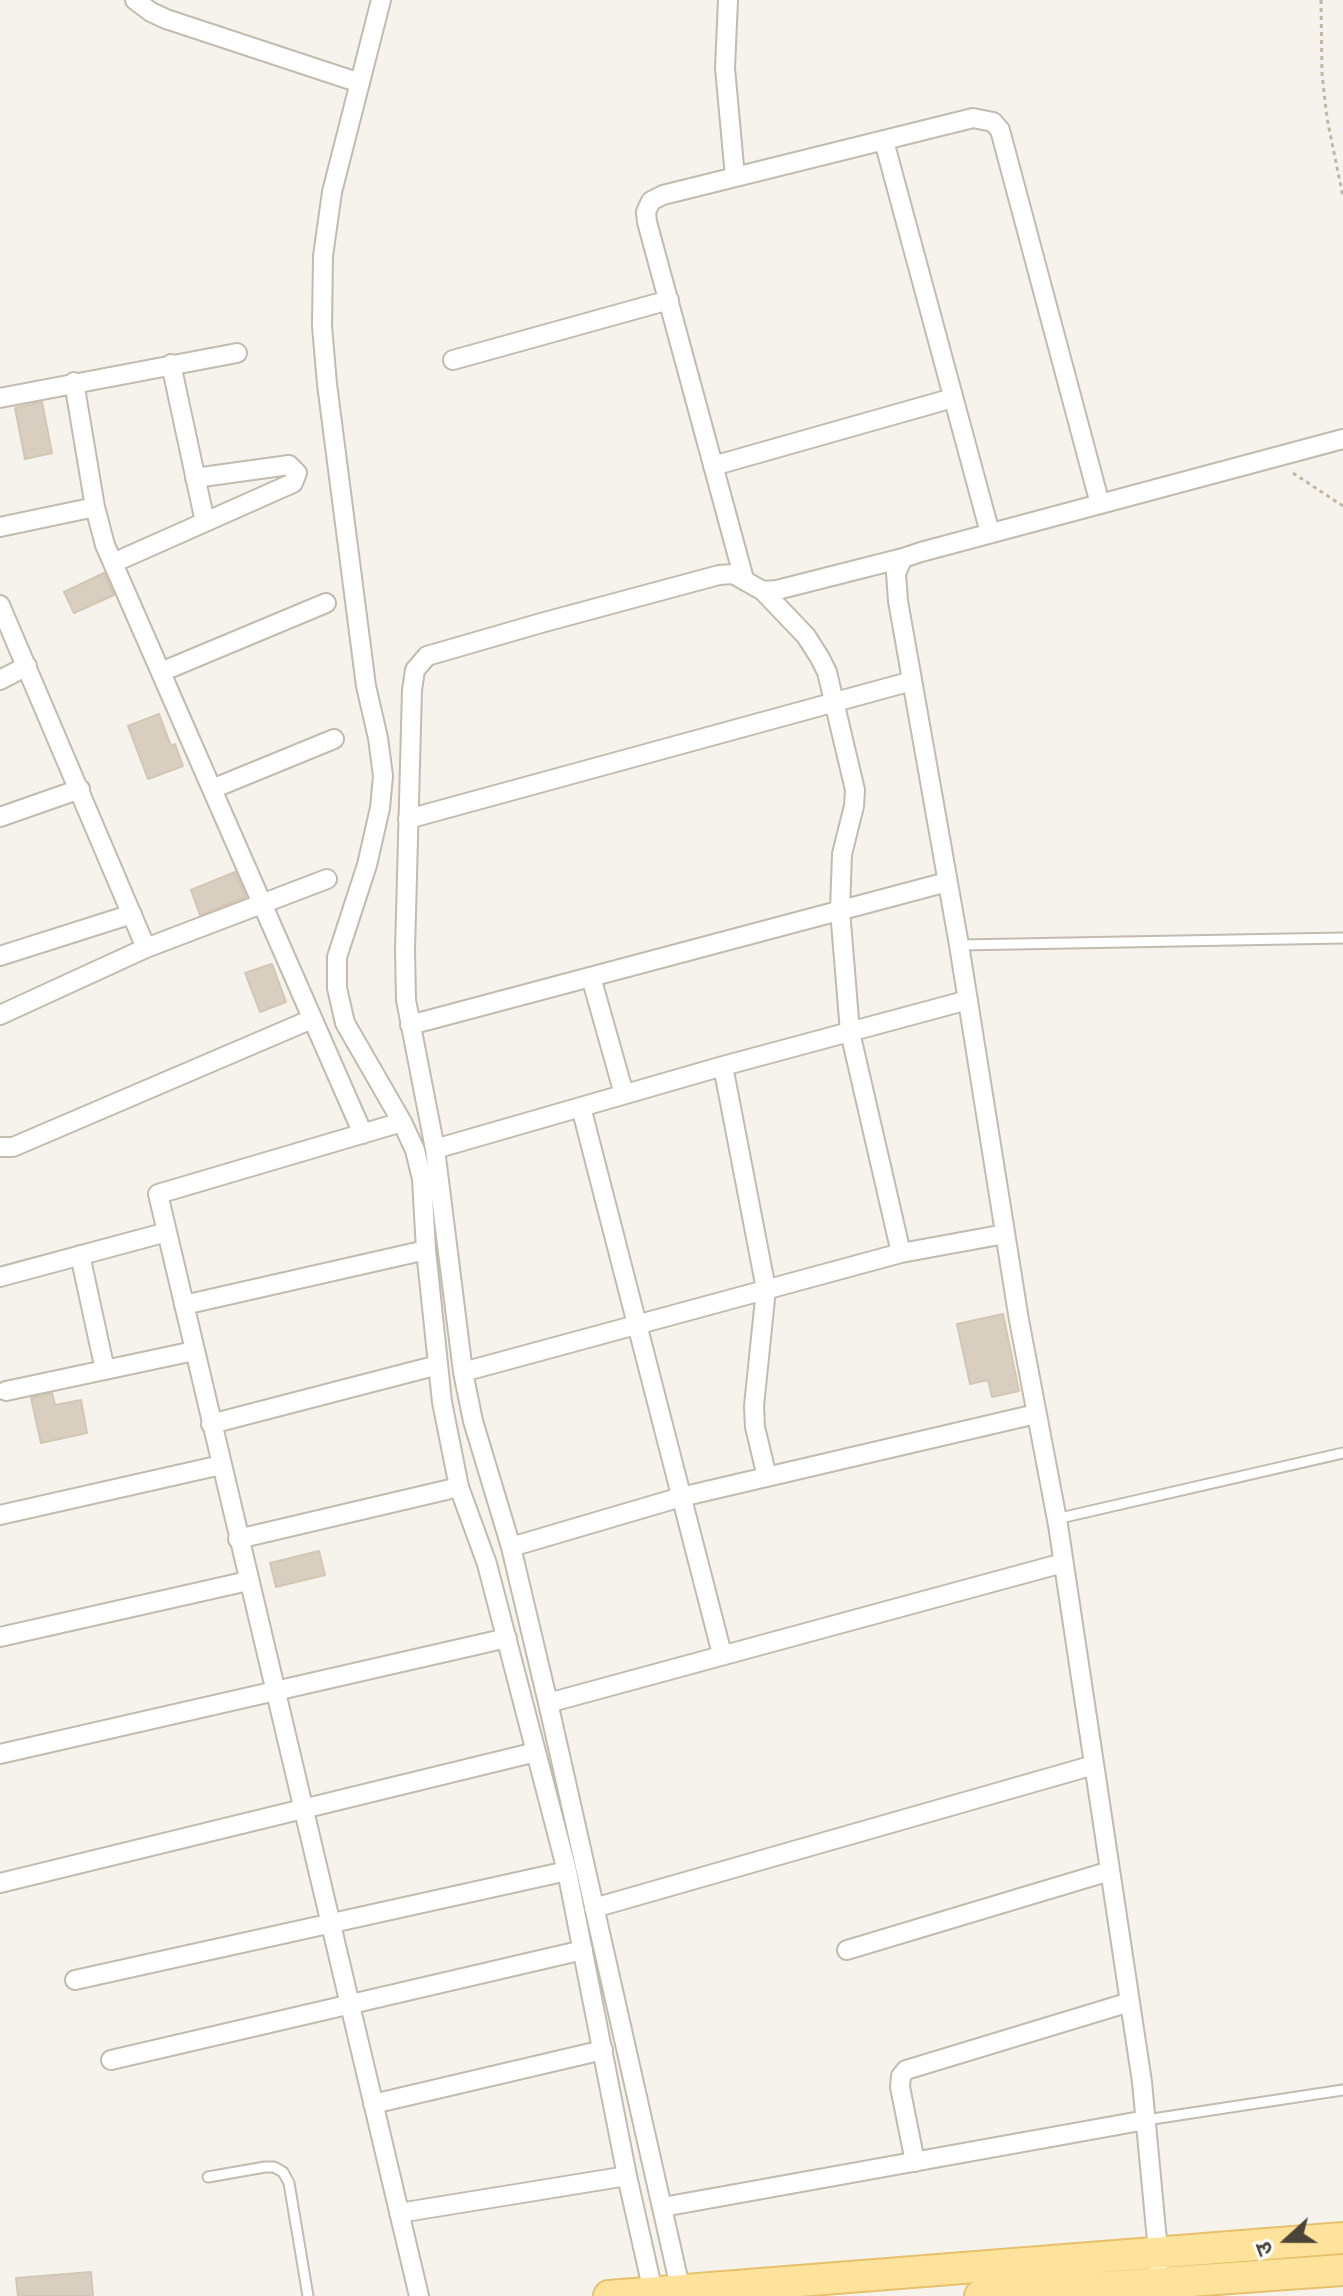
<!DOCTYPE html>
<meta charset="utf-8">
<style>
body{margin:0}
#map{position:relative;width:1343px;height:2296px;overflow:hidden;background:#f6f3ec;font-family:"Nunito Sans","Noto Sans Devanagari",sans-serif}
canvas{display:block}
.north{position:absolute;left:1247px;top:2200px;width:80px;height:80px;-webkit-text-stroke:6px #fff;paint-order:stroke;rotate:249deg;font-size:22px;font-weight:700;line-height:32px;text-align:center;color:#4b4439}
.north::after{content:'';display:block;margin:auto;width:28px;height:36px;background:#4b4439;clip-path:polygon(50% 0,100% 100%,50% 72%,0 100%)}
</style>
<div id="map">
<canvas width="1343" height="2296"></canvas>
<div class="north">उ</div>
</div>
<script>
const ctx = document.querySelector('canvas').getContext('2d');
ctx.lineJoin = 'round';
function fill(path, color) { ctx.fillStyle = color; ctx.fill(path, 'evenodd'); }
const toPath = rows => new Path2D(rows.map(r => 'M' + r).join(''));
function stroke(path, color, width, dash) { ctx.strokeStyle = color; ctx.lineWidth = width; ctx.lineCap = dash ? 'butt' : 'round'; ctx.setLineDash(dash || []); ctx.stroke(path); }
const building = toPath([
 [42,402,52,453,25,459,15,408,42,402],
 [104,573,114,595,74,613,64,592,104,573],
 [159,714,171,746,175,744,183,766,148,779,128,726,159,714],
 [235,872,246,897,200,915,191,890,235,872],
 [272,964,286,1002,260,1012,245,973,272,964],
 [1003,1314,1019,1391,992,1397,988,1380,970,1384,957,1324,1003,1314],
 [52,1393,55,1405,81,1400,87,1433,41,1443,31,1398,52,1393],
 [319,1551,325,1575,276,1587,270,1563,319,1551],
 [91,2272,93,2296,18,2296,16,2278,91,2272]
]);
const path = toPath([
 [1321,0,1322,74,1327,118,1343,197],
 [1293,473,1343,506]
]);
const lane = toPath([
 [959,945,1343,938],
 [1056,1519,1343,1453],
 [1146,2120,1343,2090],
 [208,2177,265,2167,274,2167,283,2172,289,2183,308,2296]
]);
const street = toPath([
 [135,0,151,12,166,19,360,83],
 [381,0,332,192,323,256,322,326,327,384,366,686,378,738,383,776,380,808,367,865,337,957,337,988,345,1023,402,1122,415,1150,422,1179,426,1250,442,1402,459,1487,487,1564,567,1871,627,2176,654,2296],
 [728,0,725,68,735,177],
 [884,141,990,533],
 [453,360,669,300],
 [171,364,205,522],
 [74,382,95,507,105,545,363,1134],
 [0,398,237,353],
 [713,466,953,398],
 [0,527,95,507],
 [113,563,293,483,297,473,289,465,195,478],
 [744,579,647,222,646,212,651,201,663,195,973,118,993,122,1000,130,1100,504],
 [763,591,806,636,820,658,827,672,851,773,855,790,854,806,842,854,840,910,850,1032,901,1253],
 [0,605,146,948],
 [161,672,326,603],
 [0,680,27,666],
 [212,789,334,739],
 [0,817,80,789],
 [408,819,912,681],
 [0,956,132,914],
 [591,977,624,1094],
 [0,1015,146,948,327,879],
 [410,1025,947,882],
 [723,1066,766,1289,754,1406,755,1427,767,1477],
 [581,1107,722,1654],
 [402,1122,158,1194,419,2296],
 [0,1147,13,1147,312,1019],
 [435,1149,723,1066,968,1000],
 [80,1255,105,1370],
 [0,1277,167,1232],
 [184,1305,426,1250],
 [463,1372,901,1253,1005,1234],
 [6,1391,194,1351],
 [211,1424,438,1365],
 [0,1515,221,1465],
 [238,1539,459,1487],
 [511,1547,681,1497,1036,1414],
 [0,1637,248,1581],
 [548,1703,1063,1563],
 [0,1754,507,1638],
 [0,1883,536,1752],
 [594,1908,1094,1765],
 [847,1950,1110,1871],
 [75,1980,567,1871],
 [111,2060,583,1950],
 [373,2104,603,2050],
 [915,2162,900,2087,901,2076,906,2070,1130,2002],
 [663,2207,1146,2120],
 [399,2213,627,2176],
 [1158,2284,1158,2251,1142,2082,1058,1525,1019,1320,959,945,898,601,896,573,903,558,921,552,1343,439],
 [682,2296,549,1707,511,1547,473,1421,463,1372,435,1149,406,1000,405,950,412,690,415,670,427,656,541,623,719,575,733,574,763,591,777,590,903,558]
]);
const primary = toPath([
 [609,2296,1343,2238],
 [980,2296,1343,2270]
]);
fill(building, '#d8cfc1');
stroke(building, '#d3c7b4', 2);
stroke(lane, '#c2bbae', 13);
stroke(street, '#c2bbae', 22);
stroke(primary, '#e6c16a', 34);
stroke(path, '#c4b79f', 3, [4, 4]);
stroke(lane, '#fff', 9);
stroke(street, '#fff', 18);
stroke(primary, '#ffe39c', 30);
</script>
